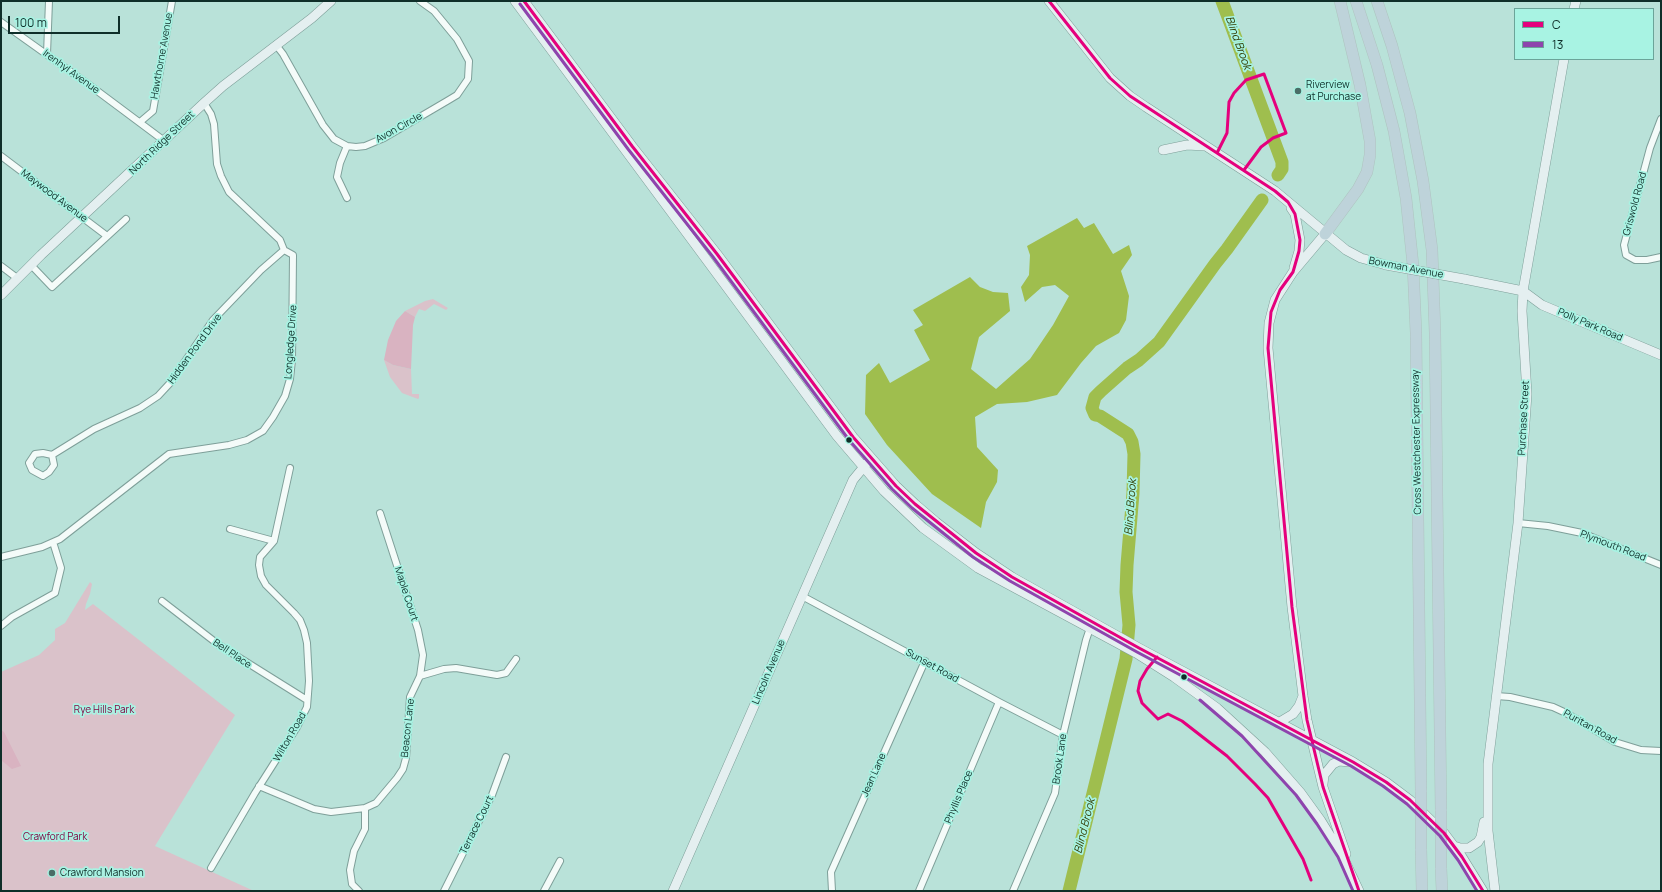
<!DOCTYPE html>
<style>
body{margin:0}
#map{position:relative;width:1662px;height:892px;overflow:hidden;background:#b9e2d9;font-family:Manrope,sans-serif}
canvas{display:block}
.frame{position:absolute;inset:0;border:2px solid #0f2e29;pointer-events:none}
.legend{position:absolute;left:1514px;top:8px;width:140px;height:52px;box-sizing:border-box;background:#a8f3e3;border:1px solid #6ba499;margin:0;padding:5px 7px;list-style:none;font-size:12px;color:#0f2e29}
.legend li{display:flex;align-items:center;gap:8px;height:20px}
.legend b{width:20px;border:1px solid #6ba499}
.scale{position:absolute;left:8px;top:16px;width:112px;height:18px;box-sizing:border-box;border:2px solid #0f2e29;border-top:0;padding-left:5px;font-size:12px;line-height:14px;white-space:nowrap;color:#0f2e29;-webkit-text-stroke:3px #a8f3e3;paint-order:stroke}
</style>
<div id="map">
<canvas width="1662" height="892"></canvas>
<div class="frame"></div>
<ul class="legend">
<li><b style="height:5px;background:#e5007d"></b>C</li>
<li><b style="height:5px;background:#8e44ad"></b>13</li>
</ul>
<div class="scale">100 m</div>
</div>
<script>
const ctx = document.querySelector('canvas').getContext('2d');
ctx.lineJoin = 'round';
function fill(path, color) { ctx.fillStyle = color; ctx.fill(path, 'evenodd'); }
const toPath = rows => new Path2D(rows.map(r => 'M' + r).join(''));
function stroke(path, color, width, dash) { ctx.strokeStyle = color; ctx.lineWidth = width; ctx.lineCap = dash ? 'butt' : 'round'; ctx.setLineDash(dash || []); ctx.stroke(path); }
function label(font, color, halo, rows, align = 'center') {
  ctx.font = font + ' Manrope,sans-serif'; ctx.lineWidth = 3.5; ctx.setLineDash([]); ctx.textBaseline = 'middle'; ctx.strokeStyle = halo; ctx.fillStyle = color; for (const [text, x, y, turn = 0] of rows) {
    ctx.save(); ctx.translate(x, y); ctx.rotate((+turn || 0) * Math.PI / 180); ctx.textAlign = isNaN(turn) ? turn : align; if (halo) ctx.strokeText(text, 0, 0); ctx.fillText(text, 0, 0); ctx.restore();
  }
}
const green = toPath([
 [433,299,448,308,446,310,434,304,425,311,419,309,415,317,405,311,425,301],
 [384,360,393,365,411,369,412,394,419,394,419,398,418,399,402,393,390,377],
 [90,582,92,584,90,594,86,604,85,610,93,604,235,715,155,846,254,891,1,891,1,672,39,655,55,640,55,629,65,623]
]);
const forest = toPath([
 [405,311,415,317,413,325,411,369,393,365,384,360,388,340,396,321],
 [1,730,4,732,21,766,12,769,1,760]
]);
const water = toPath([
 [1077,218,1084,228,1094,223,1113,254,1129,245,1132,255,1121,271,1129,296,1126,320,1119,333,1096,346,1081,363,1057,395,1027,402,997,404,975,417,977,447,998,470,997,482,986,502,981,528,932,494,887,445,865,414,866,375,879,363,890,383,930,360,914,330,923,325,913,310,970,277,980,287,993,292,1008,293,1010,311,979,337,971,369,996,389,1030,359,1053,325,1069,296,1055,285,1042,287,1025,302,1021,287,1029,275,1030,255,1027,246]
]);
const river = toPath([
 [1222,1,1282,162,1282,169,1278,175],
 [1069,891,1126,659,1129,625,1126,592,1127,565,1133,493,1134,454,1132,442,1128,434,1100,416,1095,415,1092,408,1095,397,1101,391,1127,368,1139,360,1159,342,1215,264,1227,249,1262,200]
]);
const street = toPath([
 [1,22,88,84,163,140],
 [276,45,283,54,323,125,334,139,347,146,356,147,365,146,384,138,447,101,457,95,468,79,469,61,457,39,434,11,420,1],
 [47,54,49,1],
 [1661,119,1650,148,1624,245,1626,255,1635,260,1647,260,1661,257],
 [140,122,153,111,172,1],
 [1,156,107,236],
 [347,198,337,177,340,163,347,146],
 [31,265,52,287,126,219],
 [1,266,17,278],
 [52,455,54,465,49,472,43,476,32,470,29,463,35,454,43,453,52,455,94,429,140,408,158,396,171,382,213,320,261,270,284,250],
 [1518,523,1548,526,1582,533,1661,565],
 [230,529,274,541],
 [1,557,42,547,60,539,169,454,229,445,247,440,263,431,273,417,285,396,290,379,292,360,293,255,284,250,280,240,229,192,221,176,217,164,214,124,211,114,204,103],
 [802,596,999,702,1063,735],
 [162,601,219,645,307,700],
 [1,626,12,617,55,593,61,568,53,542],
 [420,676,444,669,456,668,497,675,506,673,516,659],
 [1496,696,1510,697,1553,707,1566,713,1615,742,1641,750,1661,751],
 [259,786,314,809,331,812,365,808,376,803,397,778,403,769,406,758,410,697,420,676,423,655,418,630,380,513],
 [211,868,255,793,297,727,307,707,309,681,307,643,304,630,300,620,294,613,266,585,261,576,259,565,260,557,274,541,290,468],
 [359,891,352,884,350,870,354,851,365,829,365,808],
 [444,891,492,795,506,757],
 [544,891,560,861],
 [832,891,831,872,925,661],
 [919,891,999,702],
 [1013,891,1055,793,1063,735,1086,640,1091,625]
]);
const secondary = toPath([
 [515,1,837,436,884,491,923,528,978,568,1136,653,1174,677,1217,708,1265,752,1300,792,1321,821,1342,855,1359,891],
 [524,1,632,146,717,254,853,437,896,486,915,504,936,522,976,553,1012,577,1139,648,1353,762,1386,782,1410,800,1444,833,1462,857,1483,891],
 [1049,1,1110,78,1130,96,1146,107,1275,191,1346,250,1361,258,1386,265],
 [1574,9,1576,1],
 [1163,150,1187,145,1205,146],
 [1291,208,1295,214,1300,240,1299,251,1294,268],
 [1325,234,1293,272,1275,300,1269,323,1268,348,1292,607,1303,696,1307,720,1323,787,1346,854],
 [1464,279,1523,291,1542,305,1661,355],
 [1,295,41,255,204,103,223,86,312,18,331,1],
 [1278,723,1293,714,1299,706,1303,696],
 [1323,784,1324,775,1333,764,1339,761,1350,762],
 [1454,846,1460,848,1469,848,1478,842,1481,837,1484,822],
 [673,891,853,480,867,463],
 [1495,891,1488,831,1488,764,1518,523,1527,394,1522,311,1523,291,1564,59]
]);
const highway = toPath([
 [1356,1,1377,65,1394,131,1406,198,1413,265,1416,333,1421,792],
 [1377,1,1392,46,1410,113,1423,181,1432,250,1435,333,1441,811],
 [1325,234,1358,189,1367,172,1370,155,1370,141,1360,85,1340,1],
 [1421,849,1422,891],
 [1441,868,1442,891]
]);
const secondaryBridge = toPath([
 [1386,265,1464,279]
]);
const highwayBridge = toPath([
 [1421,792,1421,849],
 [1441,811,1441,868]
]);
const bus1 = toPath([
 [524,1,632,146,717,254,853,437,896,486,915,504,976,553,1012,577,1139,648,1353,762,1386,782,1410,800,1444,833,1462,857,1483,891],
 [1049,1,1110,78,1130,96,1275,191,1288,202,1295,214,1300,240,1299,251,1293,272,1280,290,1271,312,1268,348,1292,607,1307,720,1323,787,1359,891],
 [1217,153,1227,133,1229,102,1234,93,1246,80,1264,74,1286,133,1273,138,1261,147,1244,170],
 [1157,657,1147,669,1140,681,1138,691,1142,703,1158,719],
 [1158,719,1168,714,1182,721,1227,756,1255,784,1268,798,1303,859,1311,880]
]);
const bus2 = toPath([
 [520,4,628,149,713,257,849,440,892,489,912,508,973,557,1010,581,1137,652,1351,766,1383,786,1407,804,1440,836,1458,860,1477,891],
 [1200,700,1242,736,1296,795,1317,824,1338,857,1353,891]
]);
const markers = [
 [1298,91,4,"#4a6d67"],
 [849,440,3.5,"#0f2e29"],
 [1184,677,3.5,"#0f2e29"],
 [52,873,4,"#4a6d67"]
];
const streetNames = [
 ["Hawthorne Avenue",162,56,-80],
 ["Irenhyl Avenue",71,72,36],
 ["Avon Circle",399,128,-29],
 ["North Ridge Street",162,143,-44],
 ["Maywood Avenue",54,196,37],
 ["Griswold Road",1635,204,-75],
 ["Bowman Avenue",1406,268,11],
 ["Polly Park Road",1590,325,23],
 ["Longledge Drive",291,342,-86],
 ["Hidden Pond Drive",195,349,-54],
 ["Purchase Street",1524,418,-87],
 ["Cross Westchester Expressway",1417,442,-91],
 ["Plymouth Road",1613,546,21],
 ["Maple Court",406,594,72],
 ["Bell Place",232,654,34],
 ["Sunset Road",932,666,29],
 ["Lincoln Avenue",769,672,-67],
 ["Puritan Road",1590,727,29],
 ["Beacon Lane",408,728,-84],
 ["Wilton Road",290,737,-60],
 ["Brook Lane",1060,759,-82],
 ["Jean Lane",874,775,-66],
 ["Phyllis Place",959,797,-67],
 ["Terrace Court",477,825,-64]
];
const poiNames = [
 ["Riverview",1306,85],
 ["at Purchase",1306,97],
 ["Crawford Mansion",60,873]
];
const parkNames = [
 ["Rye Hills Park",104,710],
 ["Crawford Park",55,837]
];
const waterNames = [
 ["Blind Brook",1238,43,70],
 ["Blind Brook",1131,507,-86],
 ["Blind Brook",1085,826,-76]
];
fill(green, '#dac2ca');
fill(forest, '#d9b3c1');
fill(water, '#9fbe4e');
stroke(river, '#9fbe4e', 13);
stroke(street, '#7e9f99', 8);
stroke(secondary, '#7e9f99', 10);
stroke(highway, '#aec3bf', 12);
stroke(street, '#f4fbf9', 6);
stroke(secondary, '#e4eff0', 9);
stroke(highway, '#bed3da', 11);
stroke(secondaryBridge, '#7e9f99', 10, []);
stroke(highwayBridge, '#aec3bf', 12, []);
stroke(secondaryBridge, '#e4eff0', 9);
stroke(highwayBridge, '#bed3da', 11);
stroke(bus1, '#e5007d', 3);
stroke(bus2, '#8e44ad', 3);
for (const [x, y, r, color] of markers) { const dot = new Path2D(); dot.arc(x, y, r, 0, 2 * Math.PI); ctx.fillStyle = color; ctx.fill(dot); stroke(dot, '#a8f3e3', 1.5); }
label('10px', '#0f2e29', '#a8f3e3', streetNames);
label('10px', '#0f2e29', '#a8f3e3', poiNames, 'left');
label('10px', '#820743', '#a8f3e3', parkNames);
label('italic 11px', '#354007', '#a8f3e3', waterNames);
</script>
